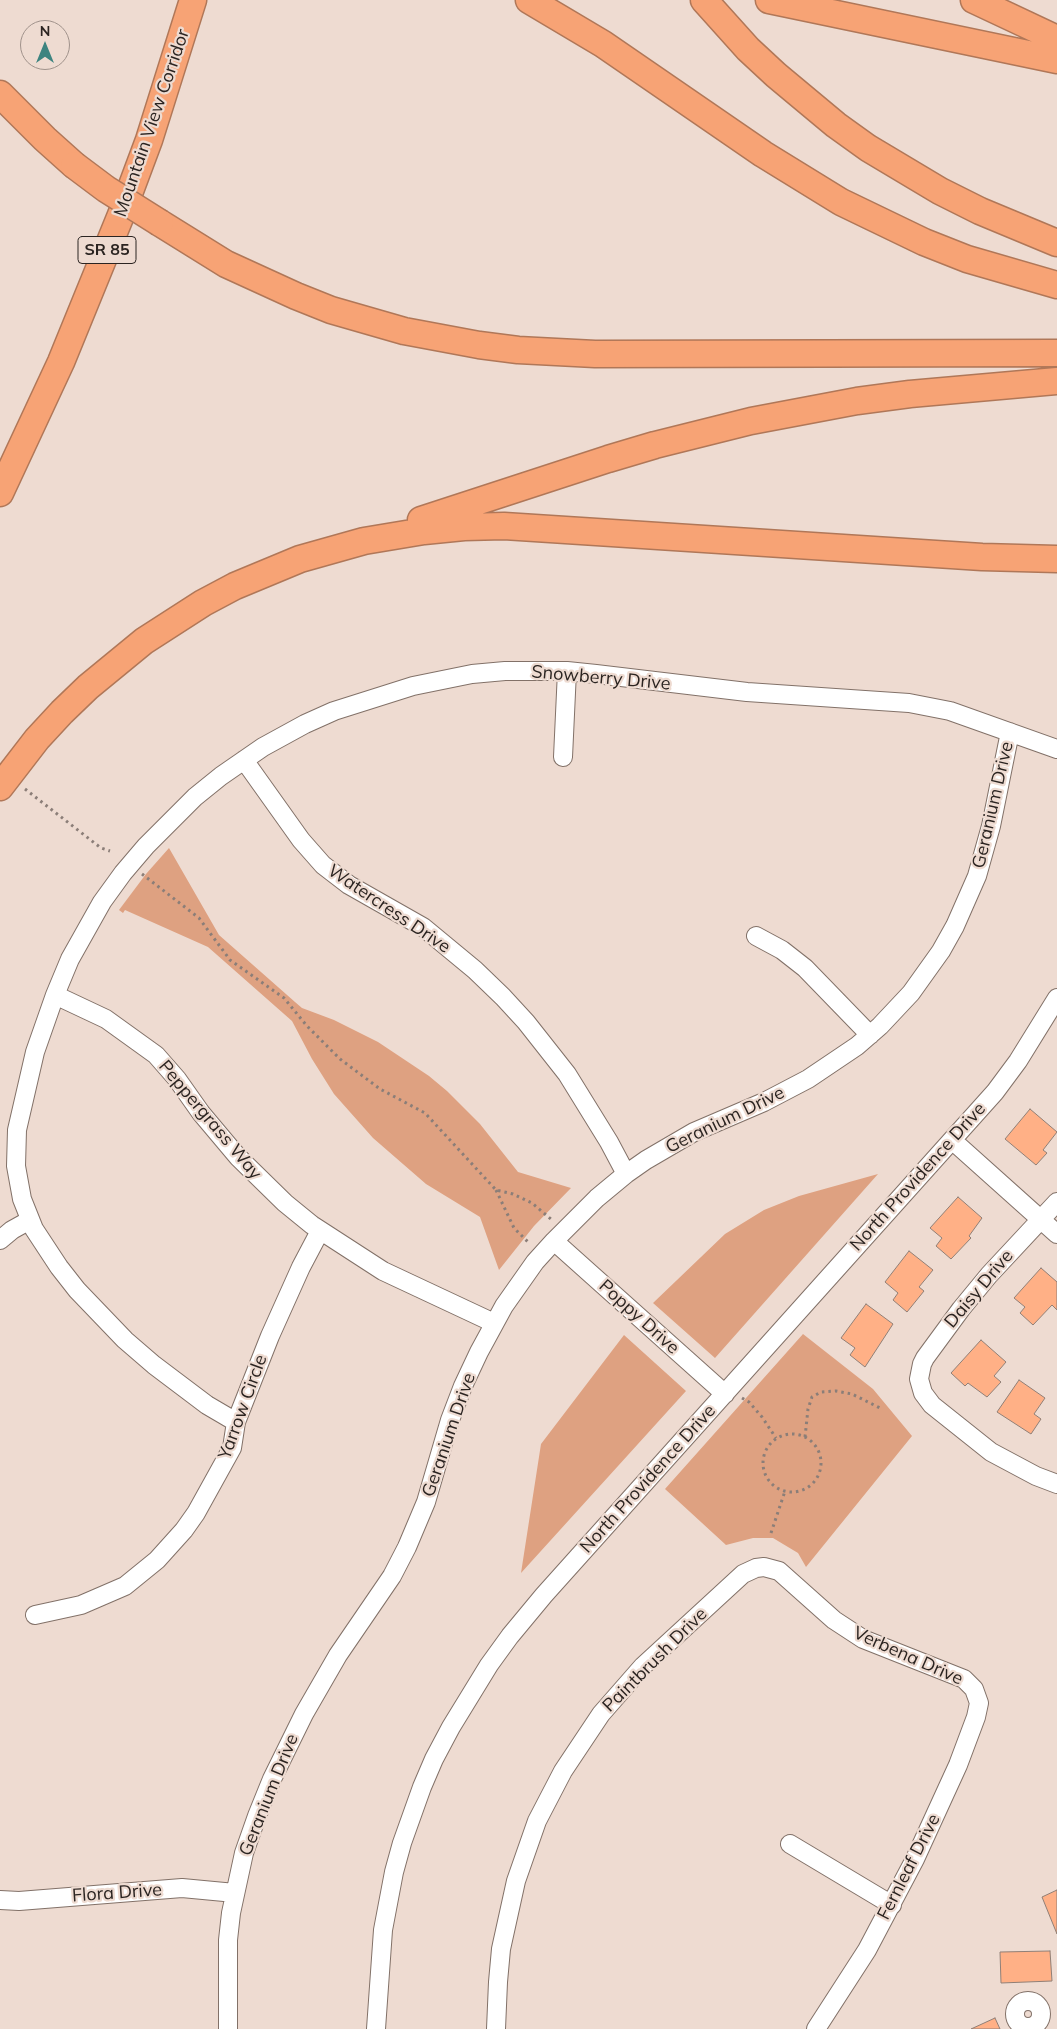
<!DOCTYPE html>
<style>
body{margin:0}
#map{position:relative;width:1057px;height:2029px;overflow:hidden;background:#eedbd1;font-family:Mulish,sans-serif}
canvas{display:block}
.north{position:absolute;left:20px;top:20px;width:50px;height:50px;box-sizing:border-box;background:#eedbd1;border:1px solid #a0928b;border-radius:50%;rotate:0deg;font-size:14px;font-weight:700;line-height:20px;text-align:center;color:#2b2421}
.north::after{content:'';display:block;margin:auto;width:18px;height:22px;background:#3d8480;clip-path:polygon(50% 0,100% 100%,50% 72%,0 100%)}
</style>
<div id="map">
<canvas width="1057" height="2029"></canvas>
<div class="north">N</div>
</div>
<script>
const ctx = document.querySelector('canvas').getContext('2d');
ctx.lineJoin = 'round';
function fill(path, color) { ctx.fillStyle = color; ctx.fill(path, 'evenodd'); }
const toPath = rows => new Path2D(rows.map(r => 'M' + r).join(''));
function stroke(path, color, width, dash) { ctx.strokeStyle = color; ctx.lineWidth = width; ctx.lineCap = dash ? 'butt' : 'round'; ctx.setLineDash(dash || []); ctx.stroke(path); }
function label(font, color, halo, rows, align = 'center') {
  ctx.font = font + ' Mulish,sans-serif'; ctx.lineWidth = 4.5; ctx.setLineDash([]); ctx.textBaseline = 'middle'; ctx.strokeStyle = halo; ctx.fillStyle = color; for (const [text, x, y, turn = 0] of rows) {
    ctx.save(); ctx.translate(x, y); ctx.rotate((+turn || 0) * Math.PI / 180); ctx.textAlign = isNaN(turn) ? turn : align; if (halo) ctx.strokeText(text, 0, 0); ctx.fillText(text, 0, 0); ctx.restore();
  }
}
const green = toPath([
 [169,848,219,935,295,1002,302,1008,334,1020,378,1042,429,1076,447,1091,480,1124,518,1172,571,1188,534,1226,499,1270,480,1217,426,1184,373,1138,334,1094,312,1059,292,1021,208,947,125,910,123,913,119,910,146,874],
 [878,1174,715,1358,653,1303,725,1234,764,1210,799,1196],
 [803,1334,873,1389,912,1436,806,1567,798,1553,773,1538,753,1538,726,1545,665,1489],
 [624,1335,686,1391,521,1573,541,1444]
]);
const building = toPath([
 [1030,1109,1057,1132,1043,1150,1047,1153,1036,1165,1005,1139,1030,1109],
 [958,1197,982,1218,969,1236,971,1238,951,1259,936,1246,942,1238,930,1228,958,1197],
 [909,1251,933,1270,919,1287,924,1291,907,1312,893,1300,898,1293,885,1282,909,1251],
 [1041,1268,1057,1282,1057,1310,1052,1305,1033,1325,1020,1313,1025,1307,1014,1298,1041,1268],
 [866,1304,893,1324,865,1367,850,1355,855,1348,841,1338,866,1304],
 [981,1340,1006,1362,994,1376,1001,1382,987,1397,968,1383,965,1386,951,1373,981,1340],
 [1019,1380,1045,1398,1034,1414,1041,1419,1031,1434,997,1412,1019,1380],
 [1057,1890,1057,1934,1042,1897,1057,1890],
 [1050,1951,1052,1981,1001,1983,1000,1952,1050,1951],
 [995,2018,1000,2029,971,2029,995,2018]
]);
const path = toPath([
 [25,789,101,848,110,851],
 [142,874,199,918,230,960,284,998,307,1026,340,1059,380,1089,425,1113,496,1190,513,1194,532,1203,552,1220],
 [496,1190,514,1228,530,1244],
 [742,1398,749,1402,762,1417,776,1438],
 '763 1463a29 29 0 1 1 58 0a29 29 0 1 1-58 0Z',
 [805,1437,808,1409,812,1397,821,1392,836,1391,852,1394,880,1408],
 [771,1533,785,1491]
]);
const minor = toPath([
 [563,757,567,671],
 [244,760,301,840,323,865,349,885,423,927,475,970,503,997,526,1022,567,1074,609,1142,626,1174],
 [756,936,782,950,805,968,870,1035],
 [55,995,106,1019,156,1055,177,1079,201,1113,238,1157,285,1203,312,1225,383,1271,494,1323],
 [952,1140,1057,1234],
 [1057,1202,989,1275,961,1309,925,1358,922,1364,919,1379,923,1393,932,1405,991,1452,1036,1476,1057,1484],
 [0,1240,12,1230,30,1220],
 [554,1241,725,1394],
 [236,1422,207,1405,154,1365,125,1340,77,1290,59,1267,34,1229,22,1199,16,1166,17,1130,35,1052,55,995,70,959,102,902,123,873,146,846,195,797,221,776,263,747,305,724,334,711,413,686,472,674,505,671,567,671,596,674,747,692,909,703,950,711,1057,749],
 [35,1615,81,1605,125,1586,157,1560,184,1530,196,1513,232,1448,236,1422,270,1336,301,1267,320,1231],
 [790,1844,892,1905],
 [0,1900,19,1901,182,1888,235,1893],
 '1015 2014a13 13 0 1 1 26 0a13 13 0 1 1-26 0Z',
 [228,2029,228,1940,231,1913,244,1853,257,1816,272,1779,304,1714,338,1655,392,1576,407,1547,426,1502,450,1420,463,1386,479,1352,504,1306,535,1262,554,1241,597,1198,626,1174,646,1160,694,1132,764,1102,808,1079,857,1046,880,1026,911,993,941,951,955,926,977,876,991,826,1010,732],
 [376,2029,383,1930,394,1872,402,1843,422,1787,434,1759,451,1727,489,1665,510,1636,544,1595,995,1092,1018,1061,1057,998],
 [496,2029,498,1982,501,1949,516,1881,537,1821,563,1771,601,1714,643,1666,743,1574,756,1568,764,1567,779,1571,834,1620,863,1639,964,1679,974,1689,979,1703,976,1717,958,1765,915,1859,867,1950,816,2029]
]);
const highway = toPath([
 [529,0,603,44,763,154,841,202,924,242,967,259,1057,285],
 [704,0,748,49,776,75,836,125,868,148,940,191,980,211,1057,243],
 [769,0,1057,60],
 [974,0,1057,39],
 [0,94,45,139,74,165],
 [160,223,226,264,296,296,331,310,404,331,479,345,518,350,595,354,1057,353],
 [0,493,61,362,121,215,149,140,193,0],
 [421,520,608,459,655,445,751,421,857,401,910,394,1057,381],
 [0,787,37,739,62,712,88,687,144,641,203,603,235,586,300,559,364,541,424,531,464,527,504,526,982,557,1057,559]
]);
const highwayBridge = toPath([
 [74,165,106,189,160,223]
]);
const shields = [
 [107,250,58]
];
const shieldNames = [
 ["SR 85",107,250]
];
const streetNames = [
 ["Mountain View Corridor",152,123,-71],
 ["Snowberry Drive",601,678,5],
 ["Geranium Drive",993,805,-77],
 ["Watercress Drive",389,909,34],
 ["Peppergrass Way",210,1120,50],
 ["Geranium Drive",725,1120,-26],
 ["North Providence Drive",918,1177,-48],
 ["Daisy Drive",979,1289,-50],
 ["Poppy Drive",639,1317,42],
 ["Yarrow Circle",243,1407,-70],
 ["Geranium Drive",449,1435,-71],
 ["North Providence Drive",648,1479,-48],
 ["Verbena Drive",908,1656,24],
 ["Paintbrush Drive",655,1660,-45],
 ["Geranium Drive",269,1795,-68],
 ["Fernleaf Drive",909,1867,-63],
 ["Flora Drive",117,1893,-4]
];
fill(green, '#dea181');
fill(building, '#ffb086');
stroke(building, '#907f76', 1);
stroke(minor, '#827168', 20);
stroke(highway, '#b07758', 29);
stroke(path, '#8b7e78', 3, [2.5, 4]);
stroke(minor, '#fff', 18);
stroke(highway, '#f7a375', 26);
stroke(highwayBridge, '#b07758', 29, []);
stroke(highwayBridge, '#f7a375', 26);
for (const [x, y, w] of shields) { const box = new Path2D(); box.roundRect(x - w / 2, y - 13.5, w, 27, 4); ctx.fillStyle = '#eedbd1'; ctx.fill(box); stroke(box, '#2b2421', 1); }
label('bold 16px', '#2b2421', null, shieldNames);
label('18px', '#2b2421', '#eedbd1', streetNames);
</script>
